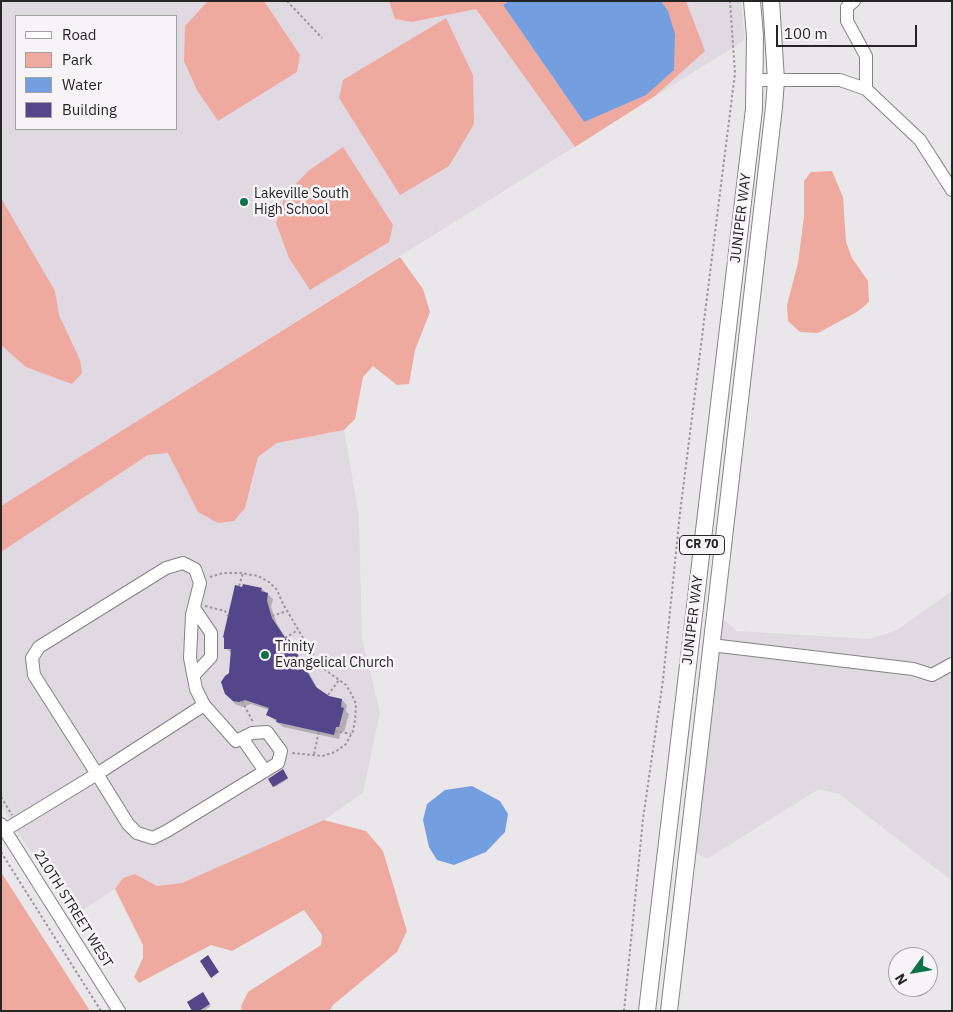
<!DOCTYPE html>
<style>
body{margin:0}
#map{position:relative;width:953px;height:1012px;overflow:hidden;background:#eae7ea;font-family:"IBM Plex Sans",sans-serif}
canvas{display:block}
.frame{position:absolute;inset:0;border:2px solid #262526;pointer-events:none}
.legend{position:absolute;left:15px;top:15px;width:162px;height:115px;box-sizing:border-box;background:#f7f4f7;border:1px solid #a3a1a3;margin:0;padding:6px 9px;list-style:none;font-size:15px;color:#262526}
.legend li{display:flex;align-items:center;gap:10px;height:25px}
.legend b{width:25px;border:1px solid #a3a1a3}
.north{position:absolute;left:888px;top:947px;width:50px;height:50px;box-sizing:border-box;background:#f7f4f7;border:1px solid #a3a1a3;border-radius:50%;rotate:238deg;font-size:14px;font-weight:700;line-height:20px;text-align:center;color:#262526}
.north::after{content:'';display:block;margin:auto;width:18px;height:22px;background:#0e7148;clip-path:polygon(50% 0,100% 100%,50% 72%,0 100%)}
.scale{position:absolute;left:776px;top:25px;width:141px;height:22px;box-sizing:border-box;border:2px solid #262526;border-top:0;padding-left:6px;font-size:15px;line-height:18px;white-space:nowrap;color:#262526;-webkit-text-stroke:4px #f7f4f7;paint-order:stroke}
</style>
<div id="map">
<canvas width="953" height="1012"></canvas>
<div class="frame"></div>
<ul class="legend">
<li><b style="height:6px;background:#fff"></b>Road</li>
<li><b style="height:14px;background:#eeaa9e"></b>Park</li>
<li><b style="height:14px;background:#739fe0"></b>Water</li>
<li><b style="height:14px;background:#54468a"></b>Building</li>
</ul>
<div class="north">N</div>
<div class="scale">100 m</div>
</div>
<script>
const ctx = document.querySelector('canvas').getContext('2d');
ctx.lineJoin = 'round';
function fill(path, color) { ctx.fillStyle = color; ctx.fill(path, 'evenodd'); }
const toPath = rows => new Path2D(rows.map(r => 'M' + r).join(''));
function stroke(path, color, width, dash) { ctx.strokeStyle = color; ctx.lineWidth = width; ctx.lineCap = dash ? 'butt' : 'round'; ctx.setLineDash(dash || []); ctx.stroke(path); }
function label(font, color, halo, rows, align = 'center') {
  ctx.font = font + ' "IBM Plex Sans",sans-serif'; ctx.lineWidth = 5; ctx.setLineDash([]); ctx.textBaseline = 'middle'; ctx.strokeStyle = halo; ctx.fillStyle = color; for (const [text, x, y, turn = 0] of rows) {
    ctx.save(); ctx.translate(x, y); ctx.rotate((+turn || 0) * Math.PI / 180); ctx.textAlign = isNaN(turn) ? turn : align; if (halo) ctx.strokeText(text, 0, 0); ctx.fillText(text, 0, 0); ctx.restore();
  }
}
const built = toPath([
 [1,1,741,1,745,40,1,506],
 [16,16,176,16,176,129,16,129],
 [344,430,359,516,362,638,380,712,363,793,324,820,182,883,157,886,135,874,123,878,115,889,72,917,1,806,1,552,148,455,168,452,198,512,245,508,258,457,277,443],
 [952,591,952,881,839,794,819,789,707,859,690,849,714,611,737,631,869,639,895,631]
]);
const green = toPath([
 [208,1,264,1,300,55,297,72,218,121,197,90,184,61,185,26],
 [389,1,509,1,503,5,584,122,668,11,661,1,686,1,705,51,655,96,575,147,476,9,412,22,395,19],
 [446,18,473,75,474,124,449,166,400,195,339,98,343,80],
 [343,147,393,225,389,242,310,290,289,258,276,223,285,196,308,171],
 [832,171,843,197,846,242,852,258,868,281,869,302,857,312,818,333,800,332,788,321,787,305,798,263,804,217,804,181,811,172],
 [1,198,55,291,59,315,80,360,82,373,72,384,26,367,1,345],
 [400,257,423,289,430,312,415,350,409,384,397,385,373,366,363,377,355,419,344,430,277,443,258,457,245,508,234,521,218,523,198,512,168,453,148,455,1,552,1,506],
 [324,820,366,831,383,851,407,931,397,952,333,1005,329,1011,242,1011,241,1006,248,992,321,945,322,935,304,910,232,951,211,945,139,983,134,977,143,958,143,945,115,889,123,878,135,874,157,886,182,883],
 [1,872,90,1011,1,1011]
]);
const water = toPath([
 [509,1,661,1,668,11,675,34,674,70,646,95,584,122,503,5],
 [472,786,500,801,508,814,505,832,486,852,454,865,437,860,429,847,423,820,427,804,445,790]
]);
const shadow = toPath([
 [262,589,273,599,271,607,277,624,287,640,293,645,319,691,328,697,342,700,347,705,346,711,349,714,344,732,341,731,339,739,283,727,267,714,269,710,251,704,243,707,235,704,223,689,222,684,231,674,231,653,226,648],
 [283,771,288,779,275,787,270,779],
 [205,996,211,1006,204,1011,194,1011]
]);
const building = toPath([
 [243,584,262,588,261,591,268,593,267,601,272,618,286,639,288,638,316,687,329,696,342,699,341,707,344,708,339,727,336,727,334,735,276,722,277,720,266,715,269,708,245,700,239,702,233,701,225,694,221,682,225,676,229,673,231,649,224,649,224,638,223,637,235,585,242,587],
 [283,769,288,778,273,787,268,779],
 [208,955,219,972,211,978,200,961],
 [203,992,210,1004,199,1011,192,1011,187,1002]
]);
const path = toPath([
 [287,1,322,38],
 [210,577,223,573,241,573,258,576,269,582,277,590,283,604,312,653,324,669,346,685,352,695,356,704,355,720,353,731,346,744,335,752,322,756,292,753],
 [239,586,243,573],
 [205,606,225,611,228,616],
 [272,616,287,611],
 [285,638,298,630],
 [303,667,317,659],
 [328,695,339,680],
 [242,701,253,722],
 [335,731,351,734],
 [314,754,319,731],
 [1,797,12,815],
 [1,852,101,1011],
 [624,1011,643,819,663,680,680,513,735,73,730,1]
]);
const minor = toPath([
 [854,1,847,7,847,21,866,56,866,89],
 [755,80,840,80,866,89,920,140,952,190],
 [711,645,913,669,932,675,952,664],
 [194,675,211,657,211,633,194,608],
 [242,738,265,771],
 [1,824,119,1011],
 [5,830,97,774,34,675,32,658,39,647,166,568,183,563,195,569,200,583,192,615,190,658,196,689,204,705,236,741,252,733,267,732,281,751,278,763,167,831,153,838,137,833,128,824,97,774,204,705]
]);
const major = toPath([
 [647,1011,754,109,755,36,752,1],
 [669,1011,774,107,776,80,771,1]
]);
const markers = [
 [244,202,5,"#0e7148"],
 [265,655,5,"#0e7148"]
];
const shields = [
 [702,545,45]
];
const shieldNames = [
 ["CR 70",702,545]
];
const poiNames = [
 ["Lakeville South",254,194],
 ["High School",254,210],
 ["Trinity",275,647],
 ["Evangelical Church",275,663]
];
const streetNames = [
 ["JUNIPER WAY",741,218,-83],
 ["JUNIPER WAY",693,620,-83],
 ["210TH STREET WEST",73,909,58]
];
fill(built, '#e1d9e2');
fill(green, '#eeaa9e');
fill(water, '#739fe0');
fill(shadow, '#0003');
fill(building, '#54468a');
stroke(minor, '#848284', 14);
stroke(major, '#848284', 18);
stroke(path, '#989698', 2, [2.5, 2.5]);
stroke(minor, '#fff', 12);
stroke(major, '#fff', 16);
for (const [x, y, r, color] of markers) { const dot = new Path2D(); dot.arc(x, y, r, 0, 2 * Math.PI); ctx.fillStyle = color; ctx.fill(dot); stroke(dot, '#f7f4f7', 2); }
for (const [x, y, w] of shields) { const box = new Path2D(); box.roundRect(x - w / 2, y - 9.5, w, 19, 4); ctx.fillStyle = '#f7f4f7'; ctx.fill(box); stroke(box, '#262526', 1); }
label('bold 12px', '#262526', null, shieldNames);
label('14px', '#262526', '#f7f4f7', poiNames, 'left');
label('14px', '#262526', '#f7f4f7', streetNames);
</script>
